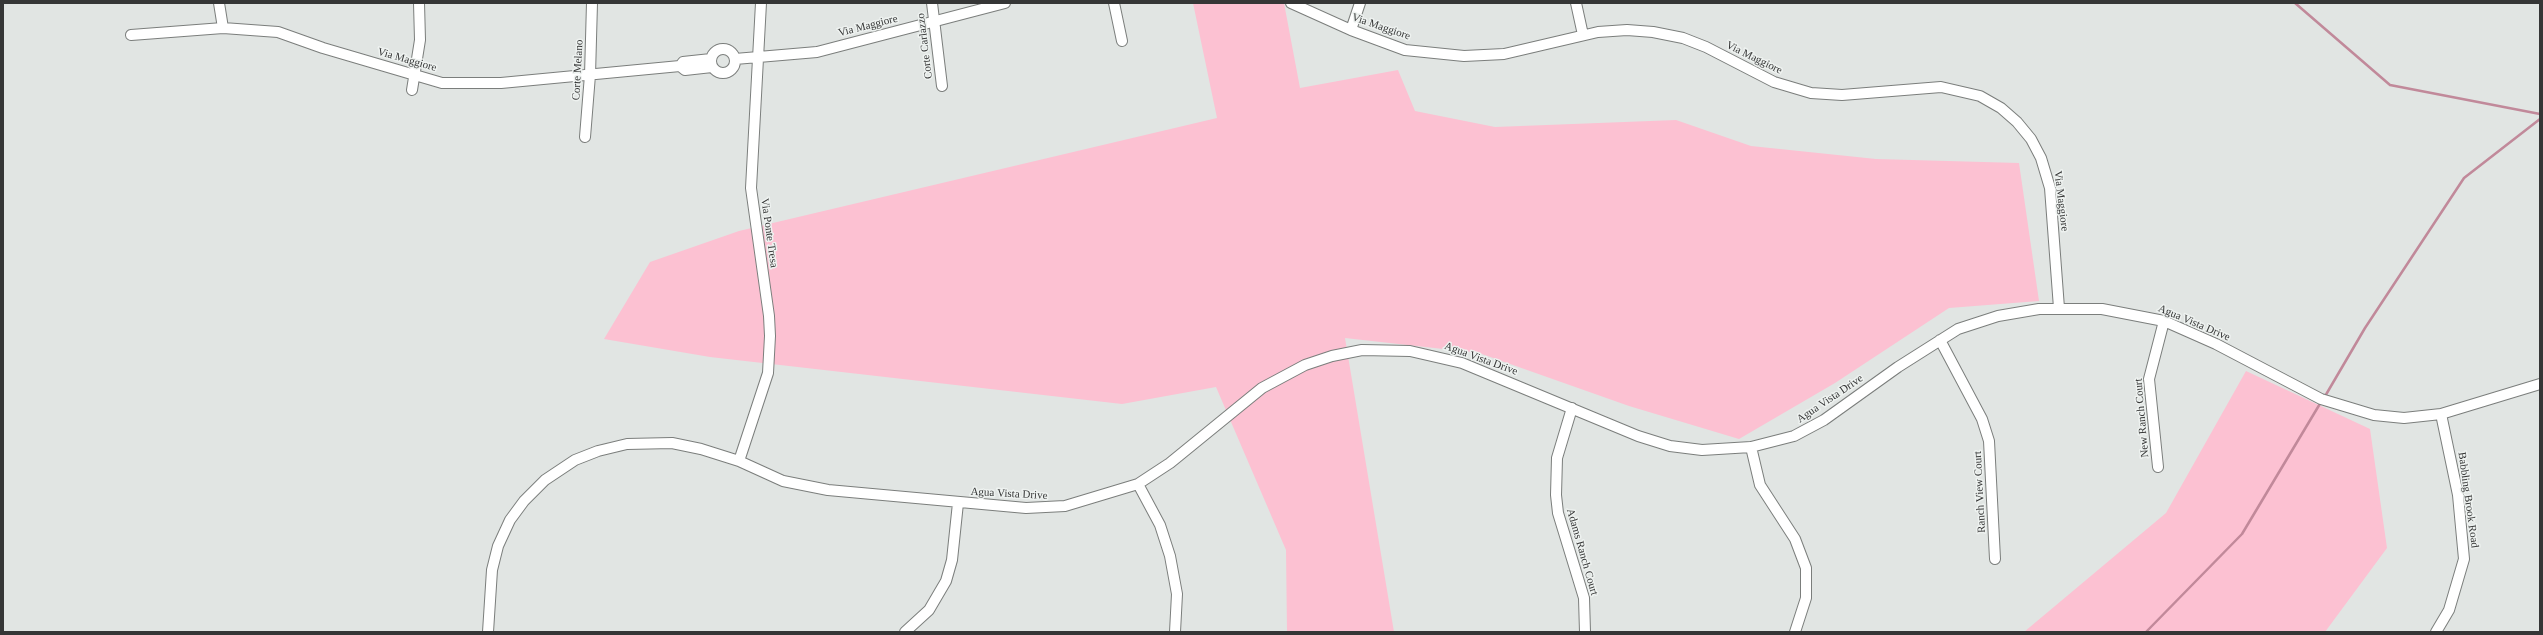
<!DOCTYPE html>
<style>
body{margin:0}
#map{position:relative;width:2543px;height:635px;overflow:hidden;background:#e1e5e3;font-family:Georgia,serif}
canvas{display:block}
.frame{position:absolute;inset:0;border:4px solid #353636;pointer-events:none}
</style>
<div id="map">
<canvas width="2543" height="635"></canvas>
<div class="frame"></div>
</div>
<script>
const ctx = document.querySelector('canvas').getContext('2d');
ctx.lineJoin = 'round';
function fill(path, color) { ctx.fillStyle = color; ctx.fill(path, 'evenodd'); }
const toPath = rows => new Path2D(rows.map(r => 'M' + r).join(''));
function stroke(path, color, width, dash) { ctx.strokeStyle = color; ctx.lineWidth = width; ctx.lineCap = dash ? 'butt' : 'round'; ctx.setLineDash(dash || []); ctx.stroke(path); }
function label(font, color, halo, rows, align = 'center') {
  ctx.font = font + ' Georgia,serif'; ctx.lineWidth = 3; ctx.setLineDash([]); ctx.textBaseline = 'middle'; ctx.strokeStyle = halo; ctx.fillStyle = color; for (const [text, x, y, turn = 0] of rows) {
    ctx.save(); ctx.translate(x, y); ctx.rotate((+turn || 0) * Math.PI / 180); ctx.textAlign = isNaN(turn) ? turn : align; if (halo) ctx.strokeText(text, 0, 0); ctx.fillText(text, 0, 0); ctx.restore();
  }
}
const green = toPath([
 [1193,3,1284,3,1300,88,1398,70,1415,111,1495,127,1676,120,1751,146,1876,159,2019,163,2039,301,1949,308,1835,383,1739,439,1629,406,1479,353,1345,338,1394,632,1287,632,1286,550,1216,387,1122,404,710,357,604,339,650,262,739,231,1217,118],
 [2246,371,2370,429,2387,548,2325,632,2024,632,2166,513]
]);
const stream = toPath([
 [2295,3,2390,85,2540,114],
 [2324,398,2365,328,2464,178,2540,119],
 [2146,632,2242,534,2321,402]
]);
const minor = toPath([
 [219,3,223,28],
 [932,3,942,86],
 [1114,3,1122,41],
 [1291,3,1351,30,1405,50,1464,56,1504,54,1598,32,1627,30,1653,32,1683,38,1706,47,1774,82,1811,93,1842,95,1941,87,1980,96,2001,108,2017,122,2031,139,2041,158,2050,188,2059,308],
 [1576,3,1583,35],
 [1351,30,1360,3],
 [131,35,223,28,278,32,323,48,442,83,501,83,680,66],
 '711 61a12 12 0 1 1 24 0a12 12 0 1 1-24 0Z',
 [711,59,683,62,680,66,685,70,712,67],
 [735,59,817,52,1005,3],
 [412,90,420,40,419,3],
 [585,137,590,75,592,3],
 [1940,340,1982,419,1989,441,1995,559],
 [1572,408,1557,458,1556,495,1558,513,1584,598,1585,632],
 [1751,447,1760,485,1795,539,1806,568,1806,598,1795,632],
 [739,461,768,373,770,336,769,316,751,188,761,3],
 [2158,467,2149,379,2164,321],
 [1138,484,1160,525,1170,556,1177,594,1175,632],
 [488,632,492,570,498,546,510,520,524,501,545,480,575,460,598,451,627,444,672,443,701,449,739,461,783,481,828,490,1026,508,1065,506,1138,484,1170,463,1262,388,1305,365,1332,356,1362,350,1410,351,1462,363,1638,436,1670,446,1702,450,1751,447,1794,436,1824,420,1898,367,1958,329,1998,316,2039,309,2102,309,2164,321,2216,344,2321,399,2374,415,2404,418,2441,414,2540,384],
 [905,632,929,610,946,581,952,560,958,503],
 [2436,632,2449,610,2464,559,2458,495,2441,414]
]);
const streetNames = [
 ["Via Maggiore",868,26,-14],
 ["Via Maggiore",1381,27,19],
 ["Corte Carlazzo",925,46,-97],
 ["Via Maggiore",1754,58,26],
 ["Via Maggiore",407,60,16],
 ["Corte Melano",578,70,-87],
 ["Via Maggiore",2061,201,83],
 ["Via Ponte Tresa",769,233,82],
 ["Agua Vista Drive",2194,323,23],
 ["Agua Vista Drive",1481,359,20],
 ["Agua Vista Drive",1830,399,-34],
 ["New Ranch Court",2142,418,-95],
 ["Ranch View Court",1980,492,-93],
 ["Agua Vista Drive",1009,494,3],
 ["Babbling Brook Road",2468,500,82],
 ["Adams Ranch Court",1582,552,74]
];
fill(green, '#fcc1d2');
stroke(stream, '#c1899a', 2.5);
stroke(minor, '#7b7e7c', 12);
stroke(minor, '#fff', 10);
label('11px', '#353636', '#eef2f0', streetNames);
</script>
